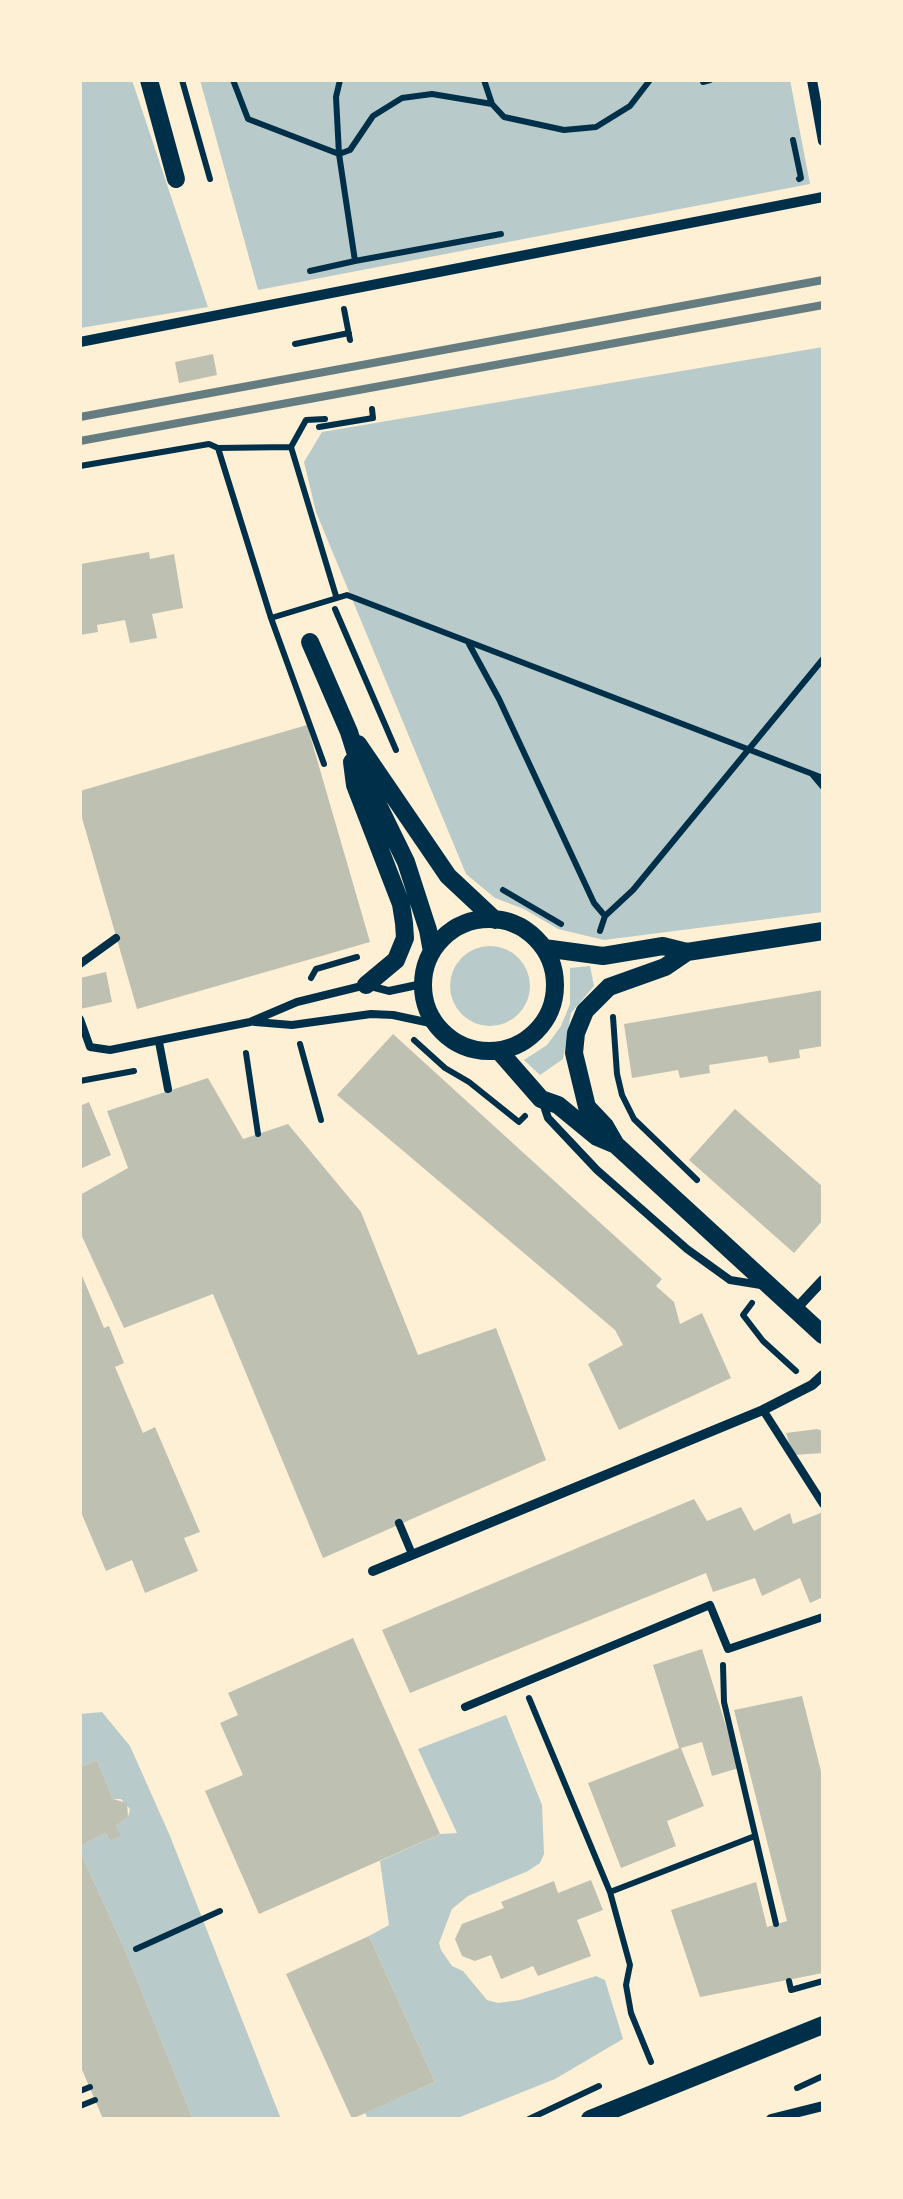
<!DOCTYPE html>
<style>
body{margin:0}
#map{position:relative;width:903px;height:2199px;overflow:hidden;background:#fdf0d5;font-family:Quicksand,sans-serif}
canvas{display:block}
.frame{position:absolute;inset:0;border:82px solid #fdf0d5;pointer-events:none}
</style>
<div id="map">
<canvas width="903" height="2199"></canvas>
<div class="frame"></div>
</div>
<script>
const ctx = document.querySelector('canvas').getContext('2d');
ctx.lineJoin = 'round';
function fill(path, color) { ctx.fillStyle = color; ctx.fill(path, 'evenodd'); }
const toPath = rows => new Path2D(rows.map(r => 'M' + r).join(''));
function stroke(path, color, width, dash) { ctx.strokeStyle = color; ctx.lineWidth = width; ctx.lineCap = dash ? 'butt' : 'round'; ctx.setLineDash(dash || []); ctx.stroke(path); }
const green = toPath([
 [80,80,132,80,208,307,80,328],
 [200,80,790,80,810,184,258,290],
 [823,347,823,912,604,940,558,929,524,909,495,898,466,874,316,512,304,462,322,432],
 '450 986a40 40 0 1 1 80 0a40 40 0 1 1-80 0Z',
 [590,966,594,986,571,1013,563,1059,540,1075,524,1060,547,1045,561,1026,570,1004,570,968],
 [102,1712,130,1746,170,1836,281,2119,193,2119,125,1950,80,1851,80,1846,106,1833,110,1841,120,1836,116,1826,128,1817,130,1809,121,1799,113,1799,97,1760,80,1767,80,1714],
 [506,1715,542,1805,544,1854,540,1863,528,1871,468,1896,452,1909,439,1943,441,1950,452,1966,463,1971,487,2000,498,2003,520,2000,596,1976,605,1980,623,2039,555,2079,455,2119,368,2119,365,2113,435,2082,369,1936,389,1925,380,1861,440,1834,457,1833,418,1749]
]);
const building = toPath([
 [213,354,217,375,179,383,175,362],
 [149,552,150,559,174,554,183,608,152,614,157,638,130,643,125,620,97,625,98,632,80,635,81,564],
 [307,725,370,942,137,1009,80,811,80,791],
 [106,972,112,1002,80,1009,80,978],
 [823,990,823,1046,799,1050,800,1058,769,1063,767,1056,709,1065,710,1073,680,1078,678,1070,632,1078,624,1024],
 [393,1034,662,1279,656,1286,674,1302,680,1324,702,1313,731,1378,619,1430,588,1364,623,1345,615,1330,337,1095],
 [208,1078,243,1139,288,1124,361,1212,418,1355,496,1328,546,1460,323,1558,213,1294,124,1328,80,1232,80,1195,128,1168,107,1111],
 [89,1102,111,1155,80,1169,80,1106],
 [735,1109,823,1187,823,1220,794,1253,689,1160],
 [80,1271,104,1328,109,1326,124,1363,115,1367,143,1433,155,1427,200,1532,184,1538,198,1571,145,1593,132,1560,106,1571,80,1510],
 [817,1429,823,1431,823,1453,793,1455,786,1433],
 [694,1499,707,1521,741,1507,754,1531,790,1513,793,1524,823,1512,823,1597,810,1603,800,1578,762,1596,755,1578,713,1592,706,1573,410,1693,382,1630],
 [353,1638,440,1834,259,1914,205,1791,243,1775,220,1723,238,1715,228,1693],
 [702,1649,739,1768,712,1776,702,1742,681,1748,704,1806,667,1821,676,1846,621,1868,588,1783,679,1748,653,1665],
 [802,1696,823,1779,823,1973,700,1997,671,1910,756,1882,767,1927,787,1921,734,1710],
 [97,1760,113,1799,127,1803,128,1817,116,1826,121,1836,110,1841,106,1833,80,1846,80,1767],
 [80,1851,125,1950,193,2119,103,2119,80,2065],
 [591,1880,603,1910,577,1920,591,1956,538,1976,533,1966,501,1979,491,1955,475,1961,462,1956,455,1939,462,1924,504,1908,501,1902,554,1881,558,1893],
 [369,1936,435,2082,352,2119,286,1974]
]);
const path = toPath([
 [182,80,210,179],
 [233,80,248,119,339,154,350,150,373,116,402,98,432,94,492,104],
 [484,80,492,104,504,117,564,130,596,127,630,106,650,80],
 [703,82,710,80],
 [793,140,801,178,799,179],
 [355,261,501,234],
 [310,271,355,261,339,154,336,97,340,80],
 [344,309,350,340],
 [295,344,349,333],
 [319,427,373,418,372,409],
 [291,447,306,420,325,419],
 [218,448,271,618,324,764],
 [80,466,209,444,218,448,291,447,336,596],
 [335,609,396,750],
 [271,618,347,595,823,778],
 [469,644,499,699,594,903,605,916],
 [812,774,823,787],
 [503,890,561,924],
 [600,931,605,916,633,890,823,659],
 [311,978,316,969,357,957],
 [613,1017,617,1074,622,1095,634,1119,697,1180],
 [414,1040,445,1068,469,1082,519,1122,525,1116],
 [300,1044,321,1120],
 [246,1053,258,1134],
 [80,1081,134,1071],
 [752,1303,743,1315,763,1341,796,1371],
 [723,1665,724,1702,776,1924],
 [529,1698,610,1892,630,1965,626,1985,631,2013,651,2062],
 [610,1892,755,1836],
 [136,1949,220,1911],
 [789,1981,791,1990,823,1981],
 [797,2088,823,2076],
 [80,2091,90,2087],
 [80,2106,95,2100],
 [529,2119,599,2086]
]);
const service = toPath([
 [80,964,116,938],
 [80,1019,90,1047,110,1050,250,1022,297,1002,366,985,389,991,422,984],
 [255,1022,292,1025,371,1014,393,1015,435,1024],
 [159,1042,168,1089],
 [543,1103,548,1118,597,1170,687,1249,730,1280,761,1285],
 [763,1410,823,1504],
 [399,1523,412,1554],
 [465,1707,710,1605,728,1649,823,1617]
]);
const minor = toPath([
 [812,80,823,141],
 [80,342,823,197],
 [795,1310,823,1280],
 [373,1571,763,1410,812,1385,823,1375],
 [771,2119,823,2106]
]);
const tertiary = toPath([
 [149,80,176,179],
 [310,642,349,732,361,770,406,862,428,930,432,952],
 [358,744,448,876,495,920],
 [352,762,355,785,401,904,404,923,405,938,396,960,366,985],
 '423 985a66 66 0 1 1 132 0a66 66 0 1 1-132 0Z',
 [823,931,687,952,665,967,609,987,585,1011,576,1033,574,1053,587,1107,605,1126,616,1145,823,1335],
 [544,948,603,956,663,946,687,952],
 [499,1051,541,1099,558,1105,597,1137,616,1145],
 [590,2119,823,2025]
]);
const rail = toPath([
 [80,417,823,280],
 [80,441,823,305]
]);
fill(green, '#b9caca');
fill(building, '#bec0b2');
stroke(path, '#003049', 6);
stroke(service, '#003049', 8);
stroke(minor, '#003049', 10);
stroke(tertiary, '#003049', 18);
stroke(rail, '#657d81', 8);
</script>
